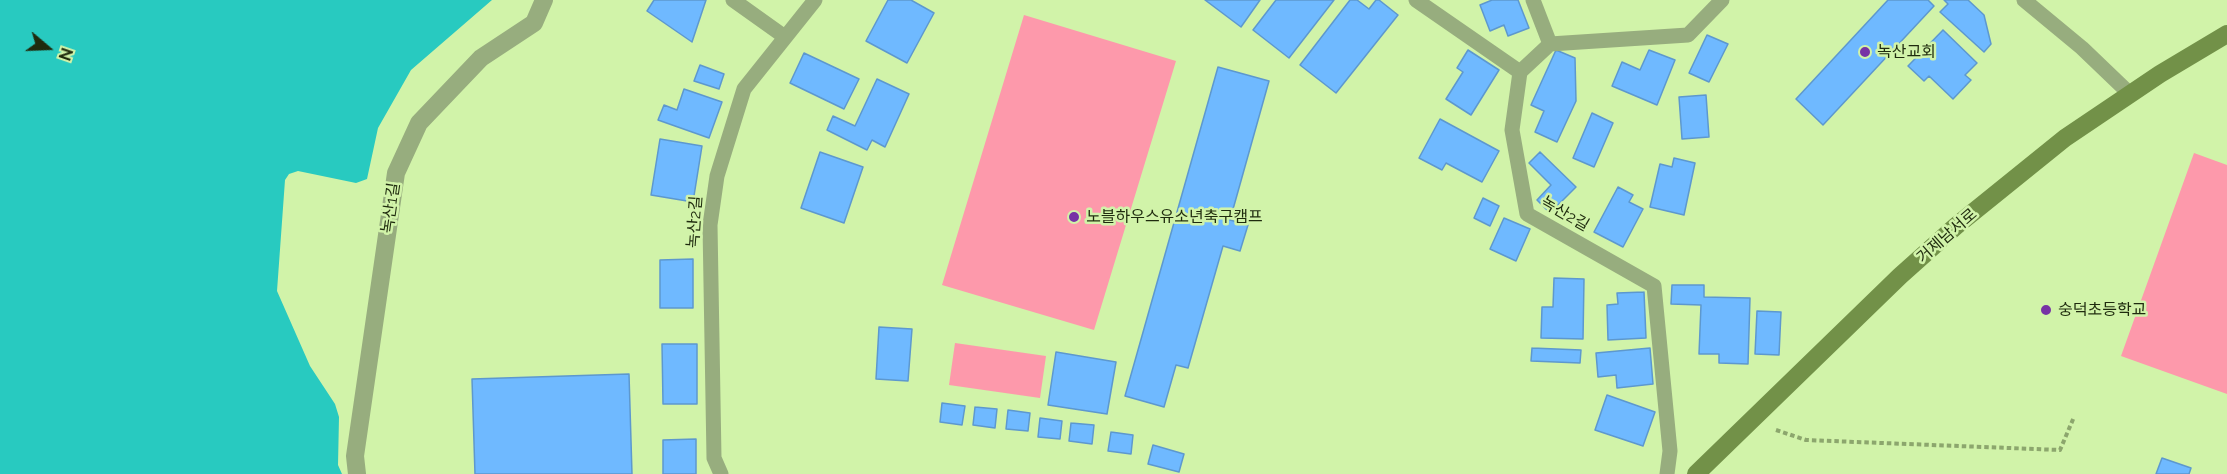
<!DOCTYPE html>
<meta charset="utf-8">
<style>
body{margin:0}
#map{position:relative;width:2227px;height:474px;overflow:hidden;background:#d1f3a9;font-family:Raleway,sans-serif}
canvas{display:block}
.north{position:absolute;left:18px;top:18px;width:60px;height:60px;-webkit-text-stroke:4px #d1f3a9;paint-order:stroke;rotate:109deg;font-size:16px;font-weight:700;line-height:24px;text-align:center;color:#1f2b0e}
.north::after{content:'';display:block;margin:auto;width:21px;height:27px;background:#1f2b0e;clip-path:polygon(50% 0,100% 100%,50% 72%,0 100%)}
</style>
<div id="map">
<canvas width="2227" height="474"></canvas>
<div class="north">N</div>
</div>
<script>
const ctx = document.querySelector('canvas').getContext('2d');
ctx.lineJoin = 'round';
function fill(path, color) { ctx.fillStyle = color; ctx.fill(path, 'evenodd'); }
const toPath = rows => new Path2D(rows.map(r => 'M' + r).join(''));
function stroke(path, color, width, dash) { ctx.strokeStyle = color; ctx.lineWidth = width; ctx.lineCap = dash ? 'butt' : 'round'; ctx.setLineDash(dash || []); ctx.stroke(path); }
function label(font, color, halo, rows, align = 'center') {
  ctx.font = font + ' Raleway,"Noto Sans KR",sans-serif'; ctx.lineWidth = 5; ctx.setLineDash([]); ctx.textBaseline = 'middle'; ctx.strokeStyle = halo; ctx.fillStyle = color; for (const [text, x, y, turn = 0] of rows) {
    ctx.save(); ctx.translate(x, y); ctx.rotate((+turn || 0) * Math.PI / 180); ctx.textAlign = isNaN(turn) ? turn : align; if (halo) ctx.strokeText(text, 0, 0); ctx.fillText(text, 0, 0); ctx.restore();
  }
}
const green = toPath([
 [1024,15,1176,61,1094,330,942,285],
 [2194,153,2227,165,2227,394,2121,356],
 [955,343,1046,356,1040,398,949,385]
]);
const water = toPath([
 [0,0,492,0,411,70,378,128,367,179,356,183,298,171,289,174,285,180,277,291,310,366,335,404,339,417,338,465,342,474,0,474]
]);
const building = toPath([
 [654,0,706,0,692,42,647,11,654,0],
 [888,0,911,0,934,13,907,63,866,41,888,0],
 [1205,0,1260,0,1241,27,1205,0],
 [1276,0,1334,0,1289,58,1253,30,1276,0],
 [1350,0,1357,0,1369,9,1376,0,1379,0,1398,15,1336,93,1300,65,1350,0],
 [1492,0,1518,0,1529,28,1508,36,1504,25,1490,31,1480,5,1492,0],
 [1888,0,1928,0,1934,6,1823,125,1796,99,1888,0],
 [1944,0,1968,0,1984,15,1991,44,1984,52,1940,12,1948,4,1944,0],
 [1943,30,1977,63,1965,75,1971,80,1953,99,1929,76,1924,81,1908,66,1943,30],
 [1707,35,1728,44,1709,82,1689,73,1707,35],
 [1468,50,1499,70,1471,115,1446,99,1463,72,1457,68,1468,50],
 [1556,50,1575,58,1576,101,1557,142,1535,132,1544,111,1531,105,1556,50],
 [1649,50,1675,60,1657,105,1612,86,1622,62,1640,70,1649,50],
 [804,53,859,79,844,109,790,83,804,53],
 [700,65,724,74,719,89,694,81,700,65],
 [1218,67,1269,81,1230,220,1248,225,1240,251,1223,246,1188,368,1176,365,1164,407,1125,396,1218,67],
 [877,79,909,94,885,147,872,140,867,150,827,130,833,116,855,126,877,79],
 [684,89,722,102,709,138,658,120,664,105,677,110,684,89],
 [1706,95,1709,137,1682,139,1679,97,1706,95],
 [1592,113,1613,123,1594,167,1573,158,1592,113],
 [1440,119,1499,151,1482,182,1446,163,1442,170,1419,158,1440,119],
 [660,139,702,146,693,202,651,195,660,139],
 [820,152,863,167,844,223,801,208,820,152],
 [1540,152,1576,187,1550,213,1537,200,1551,185,1529,163,1540,152],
 [1674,158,1695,163,1684,215,1650,207,1660,164,1672,167,1674,158],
 [1618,187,1633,195,1629,202,1643,209,1623,247,1594,232,1618,187],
 [1483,198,1499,206,1490,226,1474,218,1483,198],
 [1504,218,1530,229,1516,261,1490,249,1504,218],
 [693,259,693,308,660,308,660,260,693,259],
 [1554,278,1584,279,1583,339,1541,338,1542,307,1553,307,1554,278],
 [1672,285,1704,285,1704,297,1750,298,1748,364,1719,363,1719,354,1699,354,1701,305,1671,304,1672,285],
 [1644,292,1646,338,1608,340,1607,305,1618,304,1617,293,1644,292],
 [1757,311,1781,312,1779,355,1755,354,1757,311],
 [879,327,912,329,908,381,876,379,879,327],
 [662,344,697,344,697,404,663,404,662,344],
 [1532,348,1581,350,1580,363,1531,361,1532,348],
 [1650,348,1653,384,1617,388,1616,375,1598,377,1596,353,1650,348],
 [1056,352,1116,362,1107,414,1048,405,1056,352],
 [629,374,632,474,475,474,472,379,629,374],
 [1607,395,1655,412,1643,446,1595,430,1607,395],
 [942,403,965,406,962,425,940,422,942,403],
 [975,407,997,409,995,428,973,425,975,407],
 [1008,410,1030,413,1028,431,1006,429,1008,410],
 [1040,418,1062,421,1060,439,1038,437,1040,418],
 [1071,423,1094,425,1092,444,1069,441,1071,423],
 [1111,432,1133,435,1131,454,1108,451,1111,432],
 [696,439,696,474,663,474,663,440,696,439],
 [1153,445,1184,454,1179,472,1148,464,1153,445],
 [2162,458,2191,468,2189,474,2156,474,2162,458]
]);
const path = toPath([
 [1776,430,1806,440,2060,450,2074,417]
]);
const service = toPath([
 [733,0,785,37],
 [1416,0,1520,72,1512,130,1527,214,1654,286,1670,451,1667,474],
 [1533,0,1550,44],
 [2024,0,2082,48,2130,94],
 [1520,72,1550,44,1688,35,1722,0],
 [721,474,714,458,710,225,717,176,744,89,815,0]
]);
const minor = toPath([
 [357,474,355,456,396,173,419,123,481,58,534,23,544,0]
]);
const secondary = toPath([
 [1696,474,1900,276,1956,226,2065,138,2160,74,2227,34]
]);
const markers = [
 [1865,52,6,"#7732a5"],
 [1074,217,6,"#7732a5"],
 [2046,310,6,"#7732a5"]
];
const poiNames = [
 ["녹산교회",1877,52],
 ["노블하우스유소년축구캠프",1086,217],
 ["숭덕초등학교",2058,310]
];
const streetNames = [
 ["녹산1길",391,208,-82],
 ["녹산2길",1565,214,30],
 ["녹산2길",695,222,-86],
 ["거제남서로",1947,236,-41]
];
fill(green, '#fd99ab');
fill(water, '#28cac0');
fill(building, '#6fb9ff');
stroke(building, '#5d98ce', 1.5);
stroke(path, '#8ca66d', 4, [4.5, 3]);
stroke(service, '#97ad7e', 15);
stroke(minor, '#97ad7e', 18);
stroke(secondary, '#729148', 18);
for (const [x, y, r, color] of markers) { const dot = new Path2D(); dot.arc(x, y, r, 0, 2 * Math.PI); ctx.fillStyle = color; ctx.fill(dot); stroke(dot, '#d1f3a9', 2); }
label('16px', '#1f2b0e', '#d1f3a9', poiNames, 'left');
label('16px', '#1f2b0e', '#d1f3a9', streetNames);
</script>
